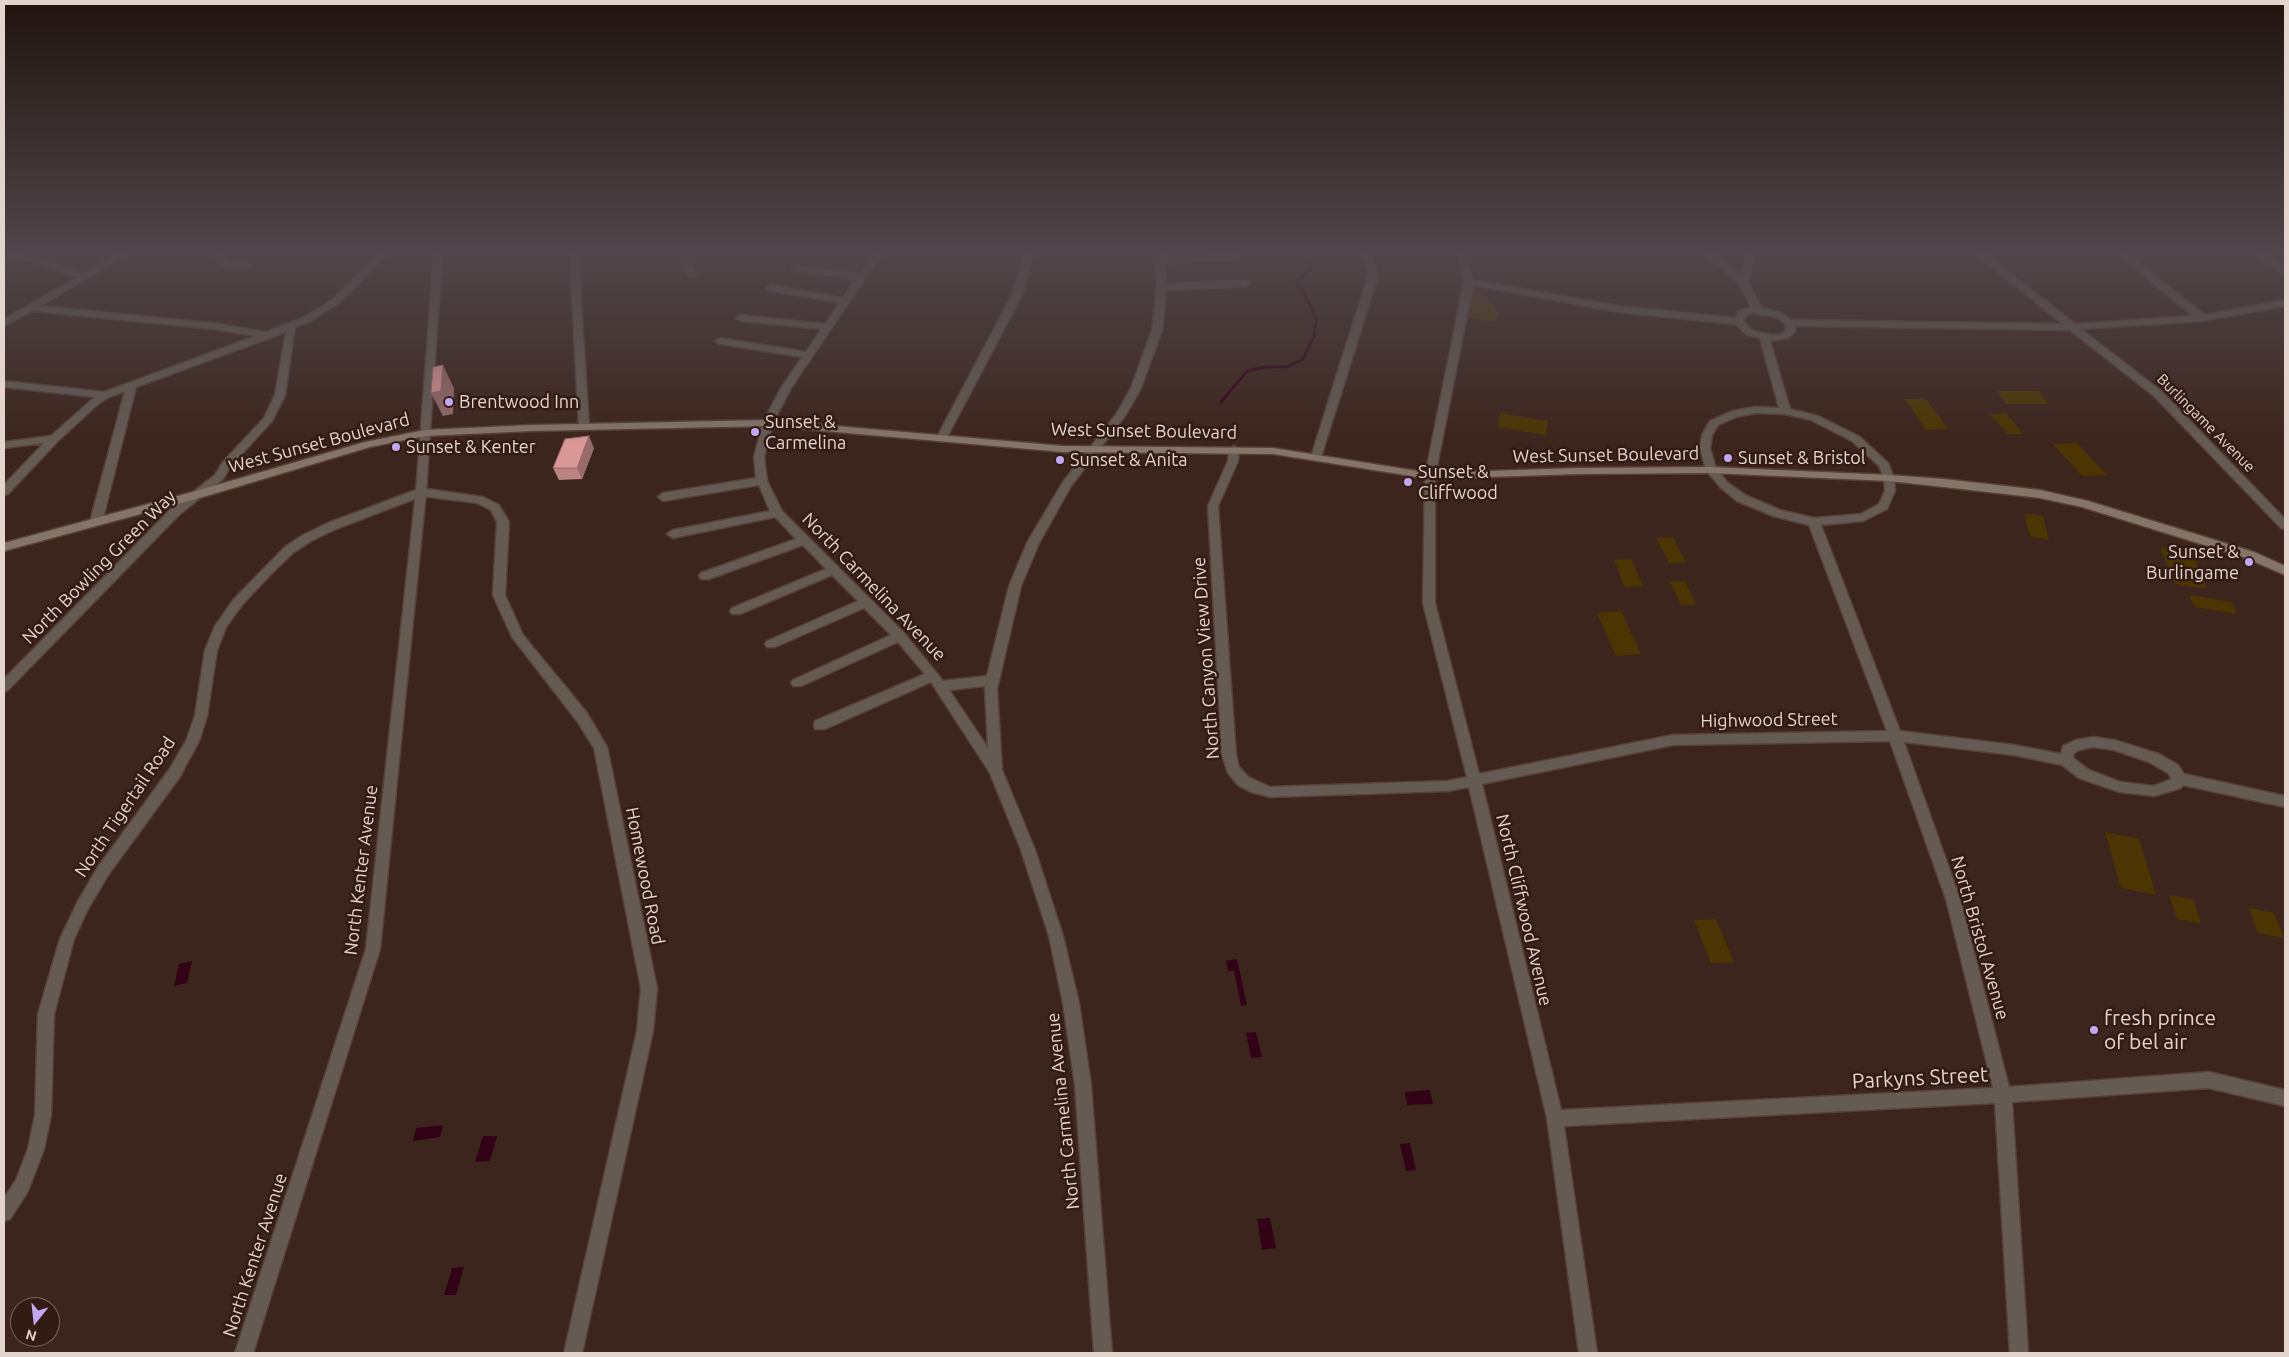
<!DOCTYPE html>
<style>
body{margin:0}
#map{position:relative;width:2289px;height:1357px;overflow:hidden;background:#3c251c;font-family:Ubuntu,sans-serif}
canvas{display:block}
.frame{position:absolute;inset:0;border:5px solid #e4d4ce;pointer-events:none}
.north{position:absolute;left:10px;top:1297px;width:50px;height:50px;box-sizing:border-box;background:#321b13;border:1px solid #79655e;border-radius:50%;rotate:196deg;font-size:14px;font-weight:700;line-height:20px;text-align:center;color:#e4d4ce}
.north::after{content:'';display:block;margin:auto;width:18px;height:22px;background:#c1a8f3;clip-path:polygon(50% 0,100% 100%,50% 72%,0 100%)}
</style>
<div id="map">
<canvas width="2289" height="1357"></canvas>
<div class="frame"></div>
<div class="north">N</div>
</div>
<script>
const ctx = document.querySelector('canvas').getContext('2d');
ctx.lineJoin = 'round';
function fill(path, color) { ctx.fillStyle = color; ctx.fill(path, 'evenodd'); }
const toPath = rows => new Path2D(rows.map(r => 'M' + r).join(''));
function stroke(path, color, width, dash) { ctx.strokeStyle = color; ctx.lineWidth = width; ctx.lineCap = dash ? 'butt' : 'round'; ctx.setLineDash(dash || []); ctx.stroke(path); }
function label(font, color, halo, rows, align = 'center') {
  ctx.font = font + ' Ubuntu,sans-serif'; ctx.lineWidth = 5; ctx.setLineDash([]); ctx.textBaseline = 'middle'; ctx.strokeStyle = halo; ctx.fillStyle = color; for (const [text, x, y, turn = 0] of rows) {
    ctx.save(); ctx.translate(x, y); ctx.rotate((+turn || 0) * Math.PI / 180); ctx.textAlign = isNaN(turn) ? turn : align; if (halo) ctx.strokeText(text, 0, 0); ctx.fillText(text, 0, 0); ctx.restore();
  }
}
const green = toPath([
 [1470,290,1482,294,1490,300,1499,313,1498,318,1492,321,1466,318],
 [1997,391,2039,391,2049,404,2006,404],
 [1905,399,1926,399,1948,429,1926,430],
 [1500,413,1548,421,1546,435,1498,427],
 [2006,413,2023,434,2008,434,1990,414],
 [2077,443,2107,475,2082,476,2053,444],
 [2024,513,2043,516,2049,540,2030,536],
 [1673,537,1686,562,1669,563,1656,538],
 [2163,547,2186,551,2193,555,2207,589,2175,584,2161,549],
 [1631,559,1643,586,1625,587,1614,560],
 [1685,581,1696,605,1681,605,1670,582],
 [2189,595,2232,602,2237,614,2194,607],
 [1621,611,1641,654,1616,656,1597,613],
 [2105,832,2139,839,2156,895,2121,888],
 [2169,895,2193,899,2201,923,2177,919],
 [2249,908,2274,913,2284,938,2258,933],
 [1716,919,1734,962,1711,963,1694,920]
]);
const water = toPath([
 [1237,959,1247,1005,1241,1006,1234,971,1228,971,1226,961],
 [192,961,187,983,174,986,179,964],
 [1256,1032,1262,1057,1251,1058,1246,1033],
 [1430,1090,1433,1104,1407,1105,1405,1092],
 [443,1125,440,1137,413,1141,416,1128],
 [483,1136,497,1136,490,1161,475,1162],
 [1410,1143,1416,1170,1406,1171,1400,1144],
 [1270,1218,1276,1248,1262,1250,1257,1219],
 [464,1267,456,1295,444,1295,452,1268]
]);
const stream = toPath([
 [1221,402,1247,371,1265,367,1286,367,1303,359,1314,336,1316,321,1311,306,1296,282,1311,269,1304,255]
]);
const minor = toPath([
 [9,255,23,255,85,273,115,255,126,255,40,306,213,323,266,332,303,318,333,299,377,255,386,255,339,303,309,322,295,327,285,395,272,421,230,467,223,479,179,515,8,690,4,692,4,679,171,509,215,475,222,463,264,418,275,395,286,332,136,387,102,522,96,526,90,522,125,391,109,397,98,404,58,441,8,494,4,495,4,485,44,443,4,448,4,442,51,436,95,397,4,387,4,381,104,392,256,336,213,329,32,311,4,326,4,319,78,277,9,255],
 [216,255,224,255,225,261,229,262,246,263,250,266,246,269,224,267,218,264,216,255],
 [570,255,578,255,589,427,584,430,579,427,570,255],
 [684,255,692,255,692,268,696,275,695,277,689,277,684,268,684,255],
 [873,255,881,255,791,388,773,423,764,457,767,481,782,511,904,633,943,681,987,676,1009,586,1027,543,1063,482,1117,413,1131,388,1152,330,1157,287,1156,255,1164,255,1165,257,1235,255,1239,258,1235,261,1165,263,1166,284,1245,280,1250,283,1245,286,1166,290,1162,330,1141,388,1125,416,1071,486,1039,543,1021,586,997,689,1002,770,1035,850,1063,936,1079,1003,1091,1085,1112,1353,1094,1353,1075,1085,1063,1003,1049,936,1021,850,990,773,931,682,825,729,815,729,814,725,815,721,925,674,898,642,801,686,793,686,791,683,793,680,891,635,864,608,775,647,767,647,765,644,767,641,858,601,832,575,740,614,732,614,730,611,732,608,826,569,803,545,709,579,701,579,699,576,701,573,796,539,775,517,673,538,667,534,673,530,770,511,759,485,663,501,658,497,663,493,756,478,754,457,763,423,781,388,802,357,720,344,715,341,720,338,806,352,821,329,741,321,736,318,741,315,825,324,840,303,771,291,766,288,771,285,843,298,856,279,795,271,791,268,795,265,860,274,873,255],
 [985,686,985,689,988,748,949,690,985,686],
 [1025,255,1033,255,1022,295,946,439,945,441,937,441,936,439,1012,295,1025,255],
 [1363,255,1371,255,1377,268,1377,279,1321,457,1316,460,1311,457,1367,279,1369,268,1363,255],
 [1458,255,1466,255,1473,280,1618,306,1735,318,1738,312,1751,307,1739,283,1705,255,1715,255,1740,275,1745,260,1744,255,1752,255,1753,260,1748,282,1761,308,1782,313,1791,320,2063,324,1977,255,1987,255,2075,324,2193,316,2119,255,2129,255,2204,315,2285,300,2285,306,2202,321,2081,329,2162,392,2285,519,2285,529,2281,528,2154,396,2070,330,1794,326,1796,331,1788,338,1770,341,1790,409,1818,416,1860,437,1888,463,1894,478,1895,491,1887,509,1863,521,1821,525,1900,731,2014,745,2061,754,2063,746,2076,740,2093,737,2114,740,2159,754,2178,765,2184,774,2285,796,2285,807,2183,785,2181,788,2154,796,2120,792,2079,778,2062,765,2014,755,1904,742,1960,899,2009,1087,2209,1072,2285,1090,2285,1106,2209,1088,2012,1102,2028,1353,2010,1353,1995,1103,1564,1126,1597,1353,1579,1353,1547,1118,1469,787,1448,791,1270,797,1251,792,1238,785,1228,773,1222,755,1208,506,1228,461,1229,449,1234,446,1239,449,1238,461,1218,506,1236,755,1239,767,1248,777,1270,787,1448,781,1467,777,1423,603,1425,476,1464,282,1458,255],
 [1473,285,1618,312,1735,324,1747,335,1760,338,1779,408,1755,407,1733,411,1710,421,1702,435,1700,448,1706,470,1720,487,1737,501,1773,516,1809,525,1887,731,1673,735,1479,774,1435,603,1435,476,1473,285],
 [1752,313,1776,317,1785,324,1786,330,1782,334,1772,335,1753,331,1743,321,1745,316,1752,313],
 [1755,413,1785,414,1811,420,1852,441,1879,466,1884,478,1885,491,1879,504,1861,514,1814,518,1780,510,1745,495,1728,483,1716,469,1710,448,1712,435,1718,425,1736,417,1755,413],
 [1890,741,1946,899,1993,1088,1561,1110,1482,784,1673,745,1890,741],
 [2093,747,2114,750,2149,762,2168,773,2172,779,2154,786,2120,782,2089,770,2073,758,2074,753,2079,750,2093,747],
 [2258,255,2268,255,2285,268,2285,275,2258,255],
 [421,488,483,497,499,505,509,522,505,595,523,635,587,713,607,747,657,988,653,1031,582,1353,564,1353,637,1031,641,988,594,748,577,721,512,637,493,595,497,522,491,510,477,503,422,496,336,529,311,541,293,553,273,572,242,605,226,627,217,650,207,716,199,741,179,778,108,875,88,909,74,939,54,1014,51,1115,44,1149,28,1191,10,1219,4,1221,4,1198,16,1180,28,1149,35,1115,38,1014,60,939,78,901,98,867,169,770,186,741,195,716,205,650,215,626,234,599,285,547,303,535,328,523,421,488]
]);
const tertiary = toPath([
 [434,255,442,255,426,492,380,949,253,1353,235,1353,366,949,416,492,434,255]
]);
const secondary = toPath([
 [768,420,1063,446,1273,448,1430,473,1578,468,1711,467,1889,475,1944,479,2040,490,2088,501,2254,552,2285,566,2285,575,2246,558,2082,507,2040,498,1944,487,1889,481,1711,473,1578,474,1430,479,1273,454,1063,452,768,426,531,431,425,436,370,447,203,497,4,551,4,543,196,491,365,442,425,430,531,425,768,420]
]);
const wall = toPath([
 [594,448,582,479,559,480,553,468]
]);
const shadedWall = toPath([
 [443,365,454,388,453,414,443,416,431,393],
 [589,436,594,448,582,479,577,468]
]);
const building = toPath([
 [443,365,441,391,431,393,433,367,443,365],
 [589,436,577,468,553,468,565,439,589,436]
]);
const markers = [
 [449,402,5,"#c1a8f3"],
 [755,432,5,"#c1a8f3"],
 [396,447,5,"#c1a8f3"],
 [1728,458,5,"#c1a8f3"],
 [1060,460,5,"#c1a8f3"],
 [1408,482,5,"#c1a8f3"],
 [2249,562,5,"#c1a8f3"],
 [2094,1030,5,"#c1a8f3"]
];
const farStreetnames = [
 ["Burlingame Avenue",2206,423,45]
];
const poiNames = [
 ["Brentwood Inn",459,402],
 ["Sunset &",765,422],
 ["Carmelina",765,443],
 ["Sunset & Kenter",406,447],
 ["Sunset & Bristol",1738,458],
 ["Sunset & Anita",1070,460],
 ["Sunset &",1418,472],
 ["Cliffwood",1418,493],
 ["Sunset &",2239,552,"right"],
 ["Burlingame",2239,573,"right"]
];
const streetNames = [
 ["West Sunset Boulevard",1144,431,1],
 ["West Sunset Boulevard",319,443,-15],
 ["West Sunset Boulevard",1606,455,-1],
 ["North Bowling Green Way",99,567,-45],
 ["North Carmelina Avenue",874,587,46],
 ["North Canyon View Drive",1206,658,-94],
 ["Highwood Street",1769,720,-1],
 ["North Tigertail Road",125,807,-56],
 ["North Kenter Avenue",361,870,-83],
 ["Homewood Road",645,876,79],
 ["North Cliffwood Avenue",1524,910,77],
 ["North Bristol Avenue",1980,938,74],
 ["North Carmelina Avenue",1063,1111,-96],
 ["North Kenter Avenue",255,1255,-72]
];
const nearPoinames = [
 ["fresh prince",2104,1018],
 ["of bel air",2104,1042]
];
const nearStreetnames = [
 ["Parkyns Street",1920,1078,-3]
];
fill(green, '#4c3502');
fill(water, '#320217');
stroke(stream, '#320217', 3);
stroke(minor, '#574138', 3);
stroke(tertiary, '#574138', 3);
stroke(secondary, '#574138', 3);
fill(minor, '#655b53');
fill(tertiary, '#655b53');
fill(secondary, '#857569');
fill(wall, '#bb8382');
fill(shadedWall, '#996a6a');
fill(building, '#da9897');
stroke(building, '#996a6a', 1);
const sky = ctx.createLinearGradient(0, 0, 0, 445);
sky.addColorStop(0, '#21140f');
sky.addColorStop(0.57, '#50464b');
sky.addColorStop(1, '#50464b00');
ctx.fillStyle = sky;
ctx.fillRect(0, 0, 2289, 445);
for (const [x, y, r, color] of markers) { const dot = new Path2D(); dot.arc(x, y, r, 0, 2 * Math.PI); ctx.fillStyle = color; ctx.fill(dot); stroke(dot, '#321b13', 2); }
label('15px', '#e4d4ce', '#321b13', farStreetnames);
label('18px', '#e4d4ce', '#321b13', poiNames, 'left');
label('18px', '#e4d4ce', '#321b13', streetNames);
label('21px', '#e4d4ce', '#321b13', nearPoinames, 'left');
label('21px', '#e4d4ce', '#321b13', nearStreetnames);
</script>
